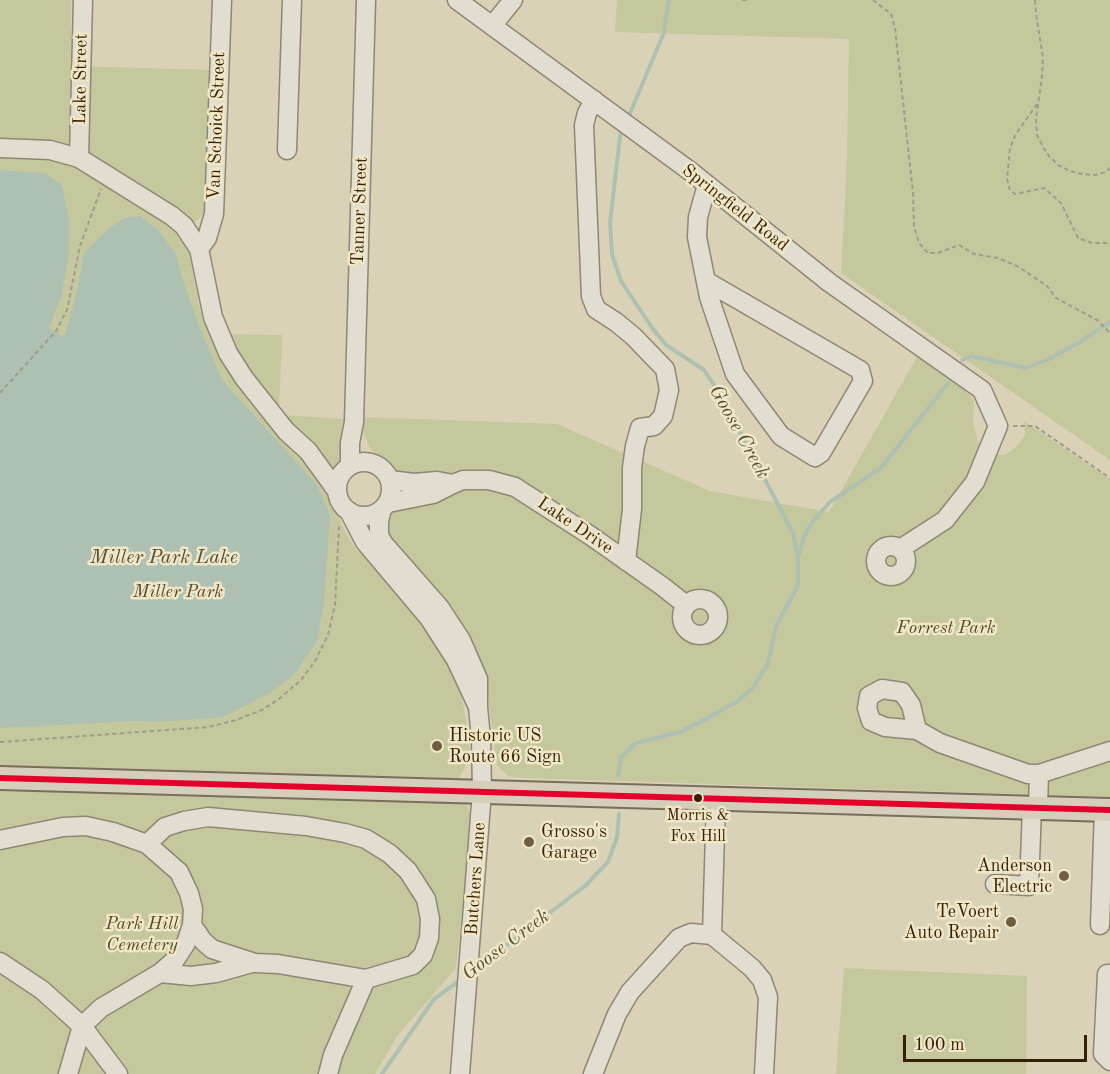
<!DOCTYPE html>
<style>
body{margin:0}
#map{position:relative;width:1110px;height:1074px;overflow:hidden;background:#d9d2b6;font-family:"Old Standard TT",serif}
canvas{display:block}
.scale{position:absolute;left:903px;top:1035px;width:184px;height:27px;box-sizing:border-box;border:3px solid #361f04;border-top:0;padding-left:8px;font-size:18px;line-height:21px;white-space:nowrap;color:#361f04;-webkit-text-stroke:4px #f0e7c6;paint-order:stroke}
</style>
<div id="map">
<canvas width="1110" height="1074"></canvas>
<div class="scale">100 m</div>
</div>
<script>
const ctx = document.querySelector('canvas').getContext('2d');
ctx.lineJoin = 'round';
function fill(path, color) { ctx.fillStyle = color; ctx.fill(path, 'evenodd'); }
const toPath = rows => new Path2D(rows.map(r => 'M' + r).join(''));
function stroke(path, color, width, dash) { ctx.strokeStyle = color; ctx.lineWidth = width; ctx.lineCap = dash ? 'butt' : 'round'; ctx.setLineDash(dash || []); ctx.stroke(path); }
function label(font, color, halo, rows, align = 'center') {
  ctx.font = font + ' "Old Standard TT",serif'; ctx.lineWidth = 5; ctx.setLineDash([]); ctx.textBaseline = 'middle'; ctx.strokeStyle = halo; ctx.fillStyle = color; for (const [text, x, y, turn = 0] of rows) {
    ctx.save(); ctx.translate(x, y); ctx.rotate((+turn || 0) * Math.PI / 180); ctx.textAlign = isNaN(turn) ? turn : align; if (halo) ctx.strokeText(text, 0, 0); ctx.fillText(text, 0, 0); ctx.restore();
  }
}
const green = toPath([
 [0,0,71,0,71,66,212,70,206,207,202,215,182,235,189,254,200,310,211,334,282,335,279,410,283,415,346,419,342,457,325,486,344,529,356,550,365,557,418,614,450,664,462,698,468,731,469,751,468,762,459,778,443,780,0,767],
 [617,0,1110,0,1110,460,841,273,847,160,849,39,615,32],
 [918,355,957,382,974,400,973,422,978,442,984,450,993,455,1005,455,1015,448,1025,436,1024,421,1110,479,1110,797,525,778,508,776,497,765,487,690,387,538,387,522,393,510,398,493,395,472,370,448,364,434,363,417,557,424,710,491,829,512],
 [0,790,464,803,469,809,473,819,456,968,398,1035,375,1074,0,1074],
 [844,968,1027,976,1026,1074,836,1074]
]);
const water = toPath([
 [0,170,45,173,62,185,69,220,69,255,61,298,49,328,64,337,77,291,84,253,109,228,125,218,140,216,159,231,176,254,181,275,200,329,222,380,317,485,330,515,324,604,317,641,294,675,270,693,223,717,158,722,135,721,0,728]
]);
const stream = toPath([
 [628,118,663,35,669,0],
 [962,360,971,356,1026,368,1047,360,1078,343,1110,322],
 [799,554,804,537,812,522,830,502,881,468,948,383],
 [618,776,621,757,636,743,680,732,708,718,736,702,752,689,768,664,776,626,798,586,798,558,793,533,720,394,704,370,666,345,653,329,621,281,612,254,610,223,620,136,623,130],
 [475,969,585,886,608,862,617,837,619,814],
 [382,1074,434,999,462,979]
]);
const path = toPath([
 [742,0,748,0],
 [873,0,891,14,895,28,913,193,914,227,919,243,928,253,938,253,959,245,974,254,998,258,1017,266,1047,286,1056,298,1097,320,1110,333],
 [1035,0,1036,14,1043,58,1042,76,1036,119,1037,135,1043,147,1049,156,1058,165,1070,171,1082,174,1095,175,1105,172,1110,168],
 [1037,104,1016,134,1010,148,1007,179,1010,190,1015,194,1044,188,1061,203,1078,238,1092,243,1110,243],
 [0,393,56,331,67,310,80,246,101,189],
 [1013,426,1035,426,1110,478],
 [0,742,209,727,236,720,262,710,279,699,301,680,315,661,328,635,335,605,339,526]
]);
const minor = toPath([
 [457,0,690,171,830,283,982,390,998,426,975,482,945,520,900,549],
 [493,25,513,0],
 [594,100,587,113,584,125,591,296,596,309,616,322,633,336,665,369,669,390,663,416,654,426,640,428,635,446,632,468,632,509,626,561],
 [0,148,50,150,79,158,172,216,184,226,199,249,213,317,228,353,244,378,286,431,308,451,337,491],
 [287,150,292,0],
 [79,158,83,0],
 [199,249,207,238,214,214,222,0],
 [706,281,860,370,863,381,821,453,815,457,781,436,735,374,709,297,697,237,698,217,707,185],
 '337 489a27 27 0 1 1 54 0a27 27 0 1 1-54 0Z',
 [350,465,350,443,354,422,366,0],
 [453,484,463,480,489,480,515,487,591,536,662,586,686,605],
 [388,503,433,494,453,484,437,481,414,483,390,480],
 [349,511,365,542,429,618,456,660,478,707,478,679,461,640,440,608,383,543,379,535,379,521,382,509],
 '876 561a15 15 0 1 1 30 0a15 15 0 1 1-30 0Z',
 '682 617a18 18 0 1 1 36 0a18 18 0 1 1-36 0Z',
 [917,730,911,705,902,692,882,689,869,696,867,708,871,721,885,727,917,730,940,743,1028,774,1039,774],
 [1038,808,1039,774,1110,751],
 [0,840,63,827,86,826,113,832,147,844,165,827,184,821,208,817,306,826,345,833,366,839,390,854,408,871,426,899,430,919,429,938,423,955,413,965,366,979,333,1055,328,1074],
 [995,884,1029,886,1032,808],
 [192,925,203,941,212,949,230,955,255,963,278,964,366,979],
 [1100,925,1104,810],
 [712,935,716,798],
 [0,962,42,990,82,1026,68,1074],
 [160,973,191,976,216,973,252,963],
 [1110,974,1107,974,1103,1054,1110,1061],
 [118,1074,82,1026,101,1008,160,973,175,960,186,943,192,925,193,909,189,893,179,872,147,844],
 [460,1074,482,791,481,738,478,707],
 [593,1074,617,1014,630,992,679,938,691,933,712,935,752,968,762,980,768,997,764,1074]
]);
const major = toPath([
 [0,778,1110,810]
]);
const bus1 = toPath([
 [0,778,1110,810]
]);
const markers = [
 [437,746,6,"#6f5e42"],
 [698,798,5,"#361f04"],
 [529,842,6,"#6f5e42"],
 [1064,876,6,"#6f5e42"],
 [1011,922,6,"#6f5e42"]
];
const busNames = [
 ["Morris &",698,816],
 ["Fox Hill",698,837]
];
const streetNames = [
 ["Lake Street",81,79,-89],
 ["Van Schoick Street",217,126,-88],
 ["Springfield Road",735,208,38],
 ["Tanner Street",360,211,-88],
 ["Lake Drive",575,526,34],
 ["Butchers Lane",476,879,-86]
];
const parkNames = [
 ["Miller Park",178,592],
 ["Forrest Park",946,628],
 ["Park Hill",142,924],
 ["Cemetery",142,945]
];
const poiNames = [
 ["Historic US",449,736],
 ["Route 66 Sign",449,757],
 ["Grosso's",541,832],
 ["Garage",541,853],
 ["Anderson",1052,866,"right"],
 ["Electric",1052,887,"right"],
 ["TeVoert",999,912,"right"],
 ["Auto Repair",999,933,"right"]
];
const waterNames = [
 ["Goose Creek",739,432,61],
 ["Miller Park Lake",164,558],
 ["Goose Creek",506,945,-37]
];
fill(green, '#c5c89d');
fill(water, '#adc0b2');
stroke(stream, '#adc0b2', 4);
stroke(minor, '#8e8774', 21);
stroke(major, '#776f5d', 26);
stroke(path, '#a19c8e', 2, [4.5, 3]);
stroke(minor, '#e1ddd0', 18);
stroke(major, '#d5cebb', 22);
stroke(bus1, '#e4002b', 6);
for (const [x, y, r, color] of markers) { const dot = new Path2D(); dot.arc(x, y, r, 0, 2 * Math.PI); ctx.fillStyle = color; ctx.fill(dot); stroke(dot, '#f0e7c6', 2); }
label('16px', '#361f04', '#f0e7c6', busNames);
label('18px', '#361f04', '#f0e7c6', streetNames);
label('italic 18px', '#564725', '#f0e7c6', parkNames);
label('18px', '#361f04', '#f0e7c6', poiNames, 'left');
label('italic 20px', '#544d38', '#f0e7c6', waterNames);
</script>
